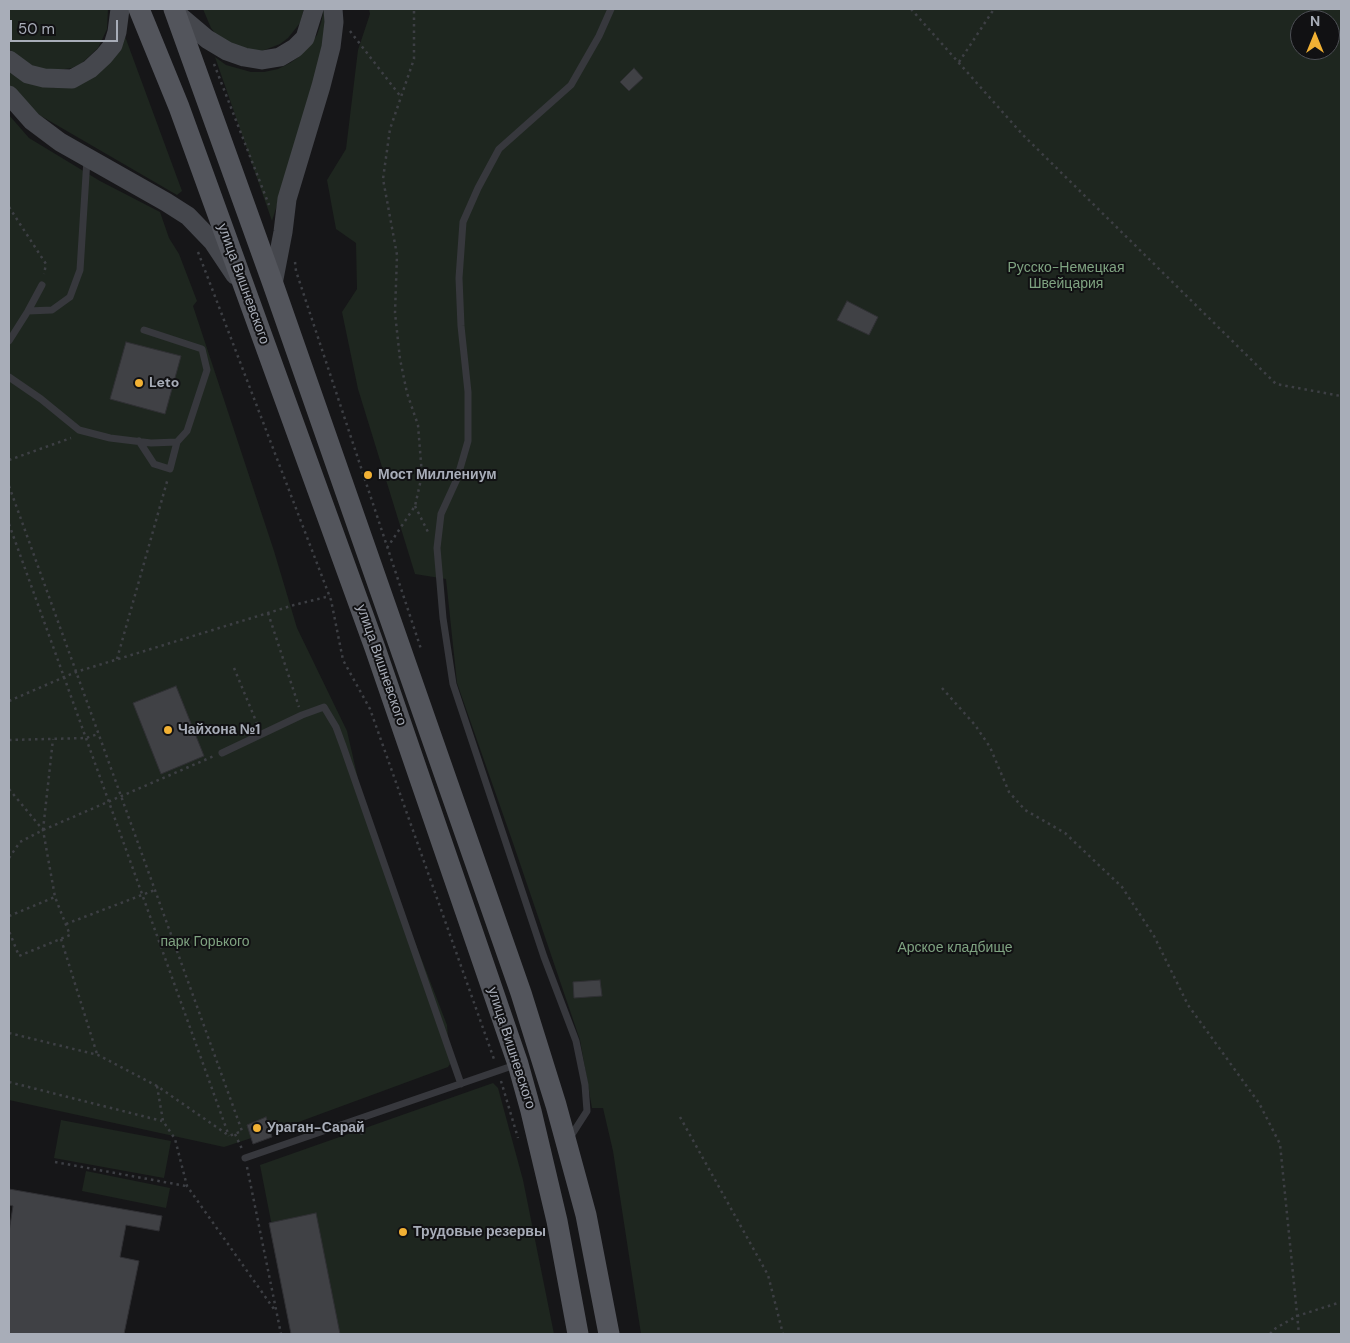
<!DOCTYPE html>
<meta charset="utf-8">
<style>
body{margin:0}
#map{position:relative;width:1350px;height:1343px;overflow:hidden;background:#161618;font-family:"DM Sans",sans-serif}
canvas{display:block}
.frame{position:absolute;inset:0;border:10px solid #a8adb8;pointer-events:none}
.north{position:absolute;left:1290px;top:10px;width:50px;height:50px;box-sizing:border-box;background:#111113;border:1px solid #4d4f55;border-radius:50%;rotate:0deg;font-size:14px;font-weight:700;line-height:20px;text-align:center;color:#a8adb8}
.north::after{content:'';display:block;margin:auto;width:18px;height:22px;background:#f2b134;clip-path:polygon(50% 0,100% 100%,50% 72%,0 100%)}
.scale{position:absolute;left:10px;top:20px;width:108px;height:22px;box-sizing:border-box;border:2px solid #a8adb8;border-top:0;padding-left:6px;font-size:15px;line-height:18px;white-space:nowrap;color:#a8adb8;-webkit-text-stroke:4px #111113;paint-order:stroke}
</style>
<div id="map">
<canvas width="1350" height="1343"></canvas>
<div class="frame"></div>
<div class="north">N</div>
<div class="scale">50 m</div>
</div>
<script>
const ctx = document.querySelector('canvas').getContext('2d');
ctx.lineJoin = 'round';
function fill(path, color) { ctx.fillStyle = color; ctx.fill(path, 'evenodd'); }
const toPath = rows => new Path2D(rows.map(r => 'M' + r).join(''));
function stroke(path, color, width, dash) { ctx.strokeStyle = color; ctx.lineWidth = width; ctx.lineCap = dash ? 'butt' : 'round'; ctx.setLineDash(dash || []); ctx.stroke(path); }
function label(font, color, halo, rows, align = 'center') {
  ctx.font = font + ' "DM Sans",sans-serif'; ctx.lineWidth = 4; ctx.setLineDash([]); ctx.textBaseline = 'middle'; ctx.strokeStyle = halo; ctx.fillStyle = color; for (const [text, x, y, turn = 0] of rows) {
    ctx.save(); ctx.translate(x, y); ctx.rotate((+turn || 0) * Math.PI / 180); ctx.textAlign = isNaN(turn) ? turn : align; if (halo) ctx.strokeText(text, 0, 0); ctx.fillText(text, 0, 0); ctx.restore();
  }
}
const green = toPath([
 [9,9,108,9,107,29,98,48,82,63,72,68,51,71,30,66,9,49],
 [203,9,304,9,300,23,288,38,280,44,262,51,242,50,217,36,211,28],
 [324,9,328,9,326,48,272,221,215,57,226,65,251,72,264,72,278,69,290,63,300,56,317,35,321,23],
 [369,9,1341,9,1341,1334,641,1334,613,1151,603,1108,592,1108,580,1040,513,843,457,683,446,579,415,574,358,389,342,312,357,289,356,243,336,229,327,180,346,149,358,50,370,14],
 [1300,20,1330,20,1330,50,1300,50],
 [123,31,182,191,177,195,29,109,9,87,9,70,54,88],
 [9,115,29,138,100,181,160,212,169,238,179,254,197,301,193,306,274,551,297,628,347,731,367,818,447,1025,450,1064,448,1067,285,1127,224,1147,9,1100],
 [493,1083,498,1088,523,1180,554,1334,293,1334,260,1165],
 [61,1120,171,1141,164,1178,54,1158],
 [86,1171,170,1188,166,1208,82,1191]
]);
const building = toPath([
 [634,68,643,78,629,91,620,82,634,68],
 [847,301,878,317,869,335,837,320,847,301],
 [126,342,181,356,165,414,110,399,126,342],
 [176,686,204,756,161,774,133,703,176,686],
 [600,980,602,996,574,998,573,982,600,980],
 [266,1117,272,1137,253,1144,247,1125,266,1117],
 [9,1189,162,1216,159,1231,126,1225,120,1257,139,1261,124,1334,9,1334,9,1232,13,1206,9,1205,9,1189],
 [316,1213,340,1334,291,1334,269,1223,316,1213]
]);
const path = toPath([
 [911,9,1023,135,1276,384,1341,396],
 [350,31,401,97],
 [959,62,994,9],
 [214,64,269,205],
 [9,207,46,264,44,274],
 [198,252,331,600,343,660,370,709,495,1062],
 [295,262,296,271,421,649],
 [9,460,71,438],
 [9,486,242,1131,229,1136],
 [415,506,428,532],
 [9,524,229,1136],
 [387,548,415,506,422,475,418,425,407,393,400,359,395,313,397,255,383,179,390,129,414,59,414,9],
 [268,613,299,707],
 [117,659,168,478],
 [234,668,258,726],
 [942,688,975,725,990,747,1009,792,1025,810,1065,833,1122,887,1154,936,1188,1005,1259,1103,1280,1144,1299,1334],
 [9,701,76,672,294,605,330,596],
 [9,740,86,738,98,734],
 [9,789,43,830,55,897],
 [43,830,53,739],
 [9,858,20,842,43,830,214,756],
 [9,916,55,897,70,935,19,956,9,931],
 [66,924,155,890],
 [61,939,97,1054],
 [9,1033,98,1055,157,1086,228,1135],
 [501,1081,518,1138],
 [9,1082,162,1121],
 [157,1086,163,1121,175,1139,187,1186,276,1312],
 [680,1117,768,1275,783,1334],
 [235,1134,242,1149],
 [55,1162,186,1186],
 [247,1167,281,1334],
 [1270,1334,1276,1328,1297,1316,1341,1302]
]);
const lane = toPath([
 [28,311,42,285],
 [9,341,28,311,52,310,70,297,80,270,87,159],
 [9,377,41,399,79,430,110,438,151,443,177,442,187,431,207,370,202,349,144,330],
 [139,441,154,464,170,469,177,442],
 [222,753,302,715,324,707,336,727,343,746,461,1084],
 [357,1120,362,1131],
 [569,1139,587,1111,585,1085,576,1041,544,957,453,684,443,618,437,548,441,514,457,479,468,441,468,392,461,326,459,278,463,222,478,188,499,149,571,85,599,36,611,9],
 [245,1158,515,1065]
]);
const secondary = toPath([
 [175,12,207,39,227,51,244,57,262,60,280,57,295,48,305,38,314,9],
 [9,60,28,74,44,78,72,79,90,69,104,56,113,45,117,32,120,9],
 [9,95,32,121,60,142,166,202,188,216,213,242,235,275],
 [273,284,283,232,287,199,321,86,331,47,334,22,333,9]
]);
const primary = toPath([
 [139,9,179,107,375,648,518,1064,531,1111,557,1221,578,1334],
 [174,9,273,284,521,993,556,1105,586,1215,609,1334]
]);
const markers = [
 [139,383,5,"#f2b134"],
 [368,475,5,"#f2b134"],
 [168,730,5,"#f2b134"],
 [257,1128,5,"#f2b134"],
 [403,1232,5,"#f2b134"]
];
const parkNames = [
 ["Русско-Немецкая",1066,268],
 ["Швейцария",1066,284],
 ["парк Горького",205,942],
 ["Арское кладбище",955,948]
];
const streetNames = [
 ["улица Вишневского",243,284,70],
 ["улица Вишневского",381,665,71],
 ["улица Вишневского",511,1048,72]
];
const poiNames = [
 ["Leto",149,383],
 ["Мост Миллениум",378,475],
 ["Чайхона №1",178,730],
 ["Ураган-Сарай",267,1128],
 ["Трудовые резервы",413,1232]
];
fill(green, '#1e261f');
fill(building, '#404145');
stroke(building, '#303034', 1);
stroke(path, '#3d3f44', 2.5, [2.5, 4]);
stroke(lane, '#37383d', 7);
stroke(secondary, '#45474d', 19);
stroke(primary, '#53555c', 21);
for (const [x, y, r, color] of markers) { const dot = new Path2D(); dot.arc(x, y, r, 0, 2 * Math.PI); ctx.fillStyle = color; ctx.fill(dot); stroke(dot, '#111113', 2); }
label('14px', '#7fa381', '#111113', parkNames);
label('14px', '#a8adb8', '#111113', streetNames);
label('bold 14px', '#a8adb8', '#111113', poiNames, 'left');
</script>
